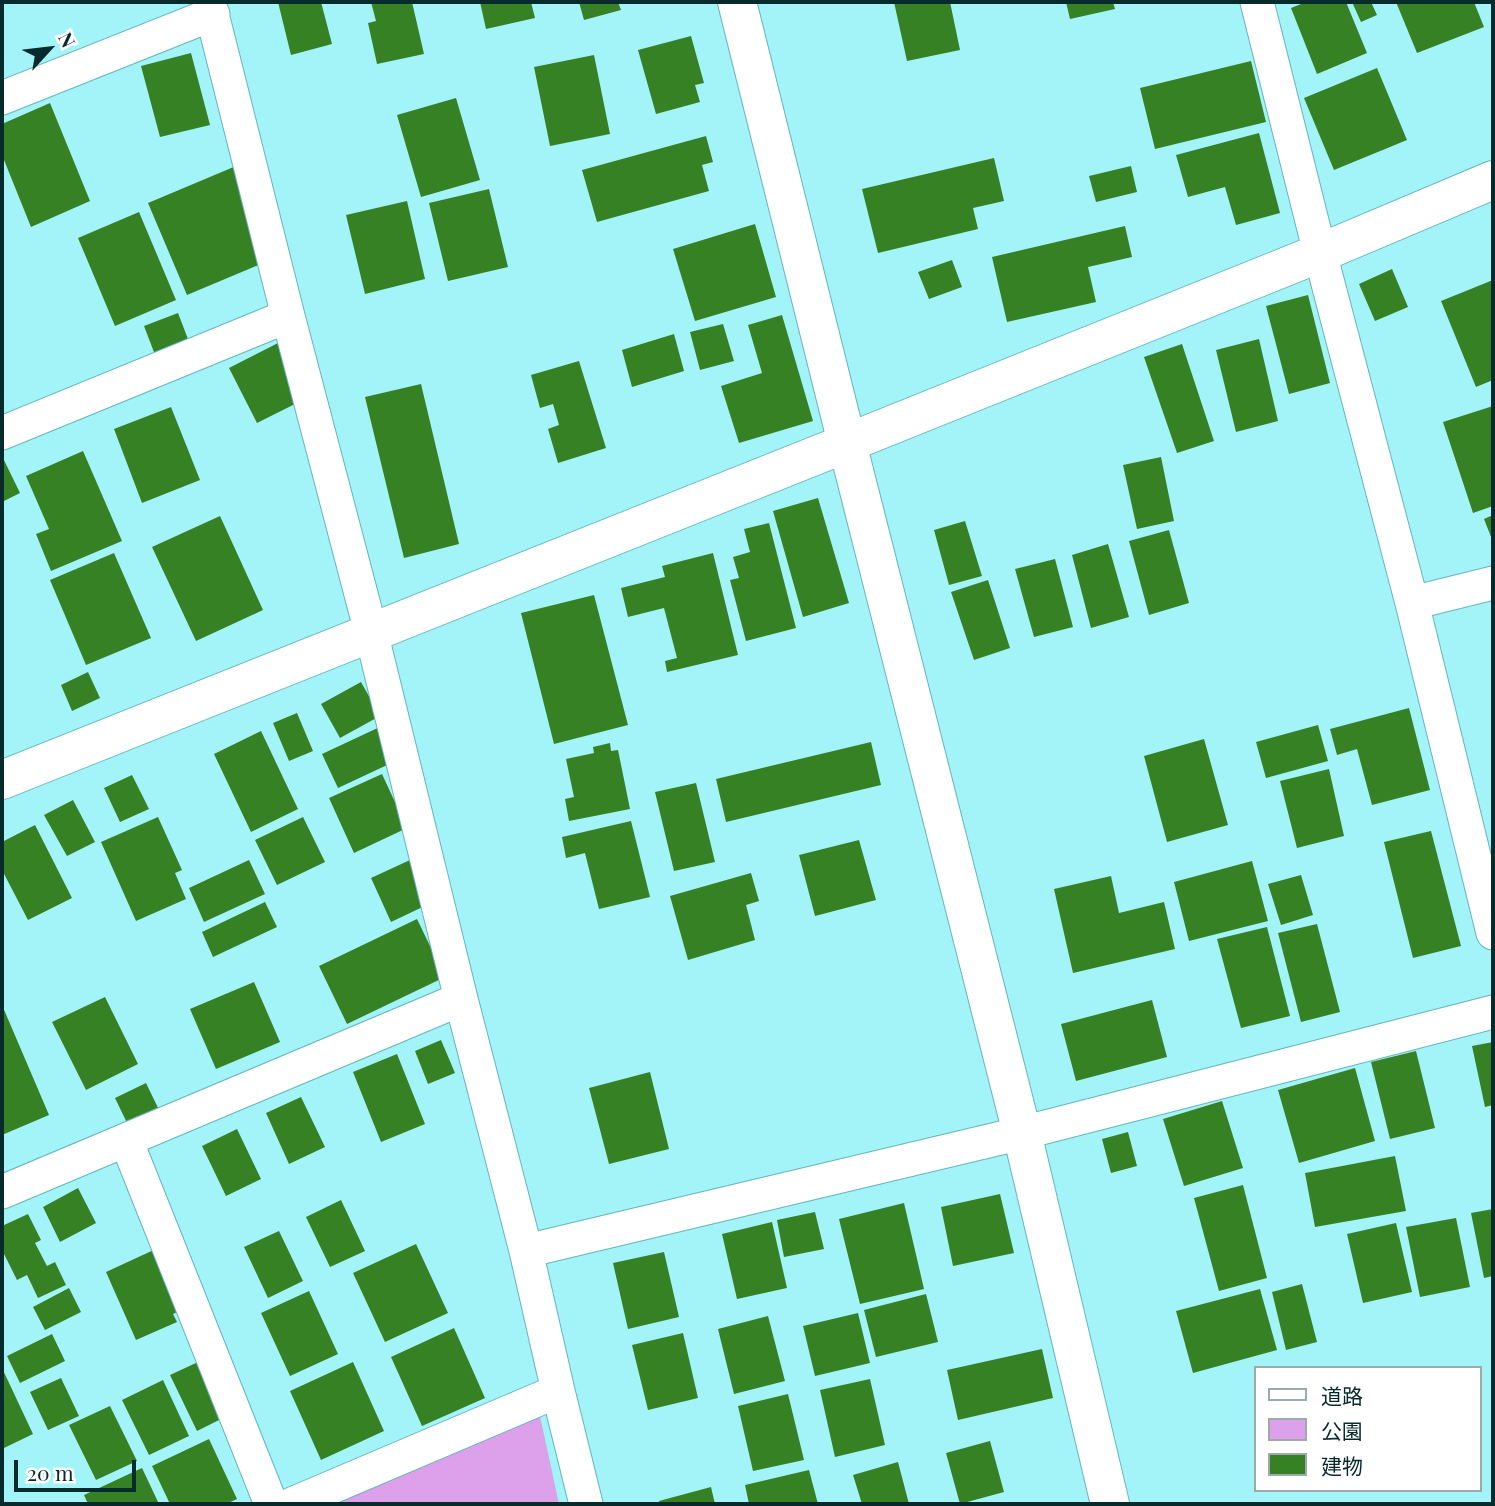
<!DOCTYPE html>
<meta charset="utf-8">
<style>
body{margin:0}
#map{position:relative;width:1495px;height:1506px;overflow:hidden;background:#a3f4f8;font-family:"Playfair Display","Noto Sans JP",serif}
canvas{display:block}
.frame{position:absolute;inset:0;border:4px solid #072b2d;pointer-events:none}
.legend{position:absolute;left:1254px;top:1366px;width:228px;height:126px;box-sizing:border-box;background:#fff;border:2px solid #9caaab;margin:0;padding:9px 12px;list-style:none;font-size:21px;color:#072b2d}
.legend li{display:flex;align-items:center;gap:14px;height:35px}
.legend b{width:35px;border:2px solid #9caaab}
.north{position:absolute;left:14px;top:14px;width:70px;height:70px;-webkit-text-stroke:5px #fff;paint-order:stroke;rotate:63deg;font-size:19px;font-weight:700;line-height:28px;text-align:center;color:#072b2d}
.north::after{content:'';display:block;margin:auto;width:24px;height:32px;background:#072b2d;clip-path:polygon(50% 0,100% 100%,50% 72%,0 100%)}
.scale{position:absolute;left:14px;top:1460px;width:122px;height:32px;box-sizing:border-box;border:4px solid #072b2d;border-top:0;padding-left:9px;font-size:21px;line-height:24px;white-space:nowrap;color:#072b2d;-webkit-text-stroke:5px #fff;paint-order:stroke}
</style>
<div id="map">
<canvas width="1495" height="1506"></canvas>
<div class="frame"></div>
<ul class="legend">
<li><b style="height:9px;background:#fff"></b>道路</li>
<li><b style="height:19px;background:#dda0ea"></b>公園</li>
<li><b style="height:19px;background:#358124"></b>建物</li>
</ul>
<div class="north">N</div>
<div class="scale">20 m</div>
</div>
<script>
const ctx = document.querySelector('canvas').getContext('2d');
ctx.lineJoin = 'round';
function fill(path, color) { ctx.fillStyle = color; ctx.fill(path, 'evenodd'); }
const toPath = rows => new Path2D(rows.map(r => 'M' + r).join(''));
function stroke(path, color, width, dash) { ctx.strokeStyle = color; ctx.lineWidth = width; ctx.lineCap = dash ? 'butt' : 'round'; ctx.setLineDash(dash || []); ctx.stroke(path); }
const green = toPath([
 [540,1416,559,1504,323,1504]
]);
const building = toPath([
 [278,2,321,2,332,44,291,55],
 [371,2,412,2,424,54,377,64,368,23,376,21],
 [480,2,531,2,535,18,486,29],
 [579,2,618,2,621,10,584,20],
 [894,2,950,2,960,50,907,61],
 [1066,2,1113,2,1115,9,1070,19],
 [1306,2,1346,2,1367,53,1317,74,1291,8],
 [1352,2,1371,2,1377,15,1361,22],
 [1396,2,1474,2,1484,27,1417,53],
 [691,36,704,83,695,85,700,102,656,114,638,50],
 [191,53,210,125,160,137,141,66],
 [594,55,610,134,550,146,534,67],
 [1251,61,1266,122,1155,149,1140,88],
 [1377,68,1407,140,1334,170,1304,98],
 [456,98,480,180,421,197,397,115],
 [50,103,90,201,31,227,2,155,2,124],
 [1259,133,1280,213,1236,225,1225,187,1188,197,1176,155],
 [706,136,713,162,702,165,709,191,597,222,582,170],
 [994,158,1004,201,973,208,978,229,878,253,862,189],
 [236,166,275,258,187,295,148,203],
 [1131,166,1137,192,1096,202,1089,176],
 [489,189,508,267,448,281,429,203],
 [407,201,425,279,365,294,346,215],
 [139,212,176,300,115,326,78,238],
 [755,224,776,297,695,321,673,249],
 [1125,226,1132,257,1088,267,1096,302,1007,322,992,257],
 [952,260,962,287,929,299,918,272],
 [1392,269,1408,307,1375,321,1359,284],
 [1493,280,1493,380,1476,387,1441,301],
 [1308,295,1330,383,1289,394,1266,306],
 [178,313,191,347,157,360,144,326],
 [782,315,813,421,739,443,721,386,762,373,748,325],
 [723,324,734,361,700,370,690,332],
 [674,334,684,371,632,387,622,350],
 [1259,339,1278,421,1236,432,1216,350],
 [278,343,307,398,257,423,229,368],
 [1182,344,1214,441,1177,453,1144,357],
 [579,361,606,448,558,463,548,429,559,425,553,404,540,408,531,375],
 [421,384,459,544,404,558,365,397],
 [1493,406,1493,506,1473,513,1443,422],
 [171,407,200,480,142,503,114,429],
 [83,451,122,541,51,571,36,534,49,529,26,476],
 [2,456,20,493,2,502],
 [1161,457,1174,521,1137,529,1123,465],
 [818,498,849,603,803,617,773,511],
 [1493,515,1493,542,1484,519],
 [220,516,263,610,196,641,152,547],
 [965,521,982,576,949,585,934,530],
 [769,523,796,628,746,641,730,580,739,578,733,557,750,552,744,529],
 [1169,530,1189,603,1149,615,1129,541],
 [1108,544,1129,617,1091,628,1072,555],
 [114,553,151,638,86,665,50,580],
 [713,553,738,655,667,672,665,661,677,658,664,608,628,617,621,588,665,577,662,566],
 [1055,559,1073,627,1034,637,1015,569],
 [988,580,1010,648,974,660,951,592],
 [594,595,628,725,554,744,521,613],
 [88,672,100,698,72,711,61,685],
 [361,682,380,716,340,738,321,704],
 [1409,708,1430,790,1372,805,1357,749,1337,755,1330,729],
 [297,713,313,751,289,761,273,723],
 [384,725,400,759,338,788,322,754],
 [1318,725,1328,761,1266,778,1256,742],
 [261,731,298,809,251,832,214,754],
 [1204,739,1228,825,1167,842,1144,756],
 [871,742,881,785,726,822,716,779],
 [610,743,611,751,618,750,630,809,569,821,565,799,574,797,566,759,594,753,593,747],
 [1329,769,1344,836,1297,848,1280,781],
 [382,774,407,828,354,853,329,798],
 [132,775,149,809,120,822,104,788],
 [696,783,715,862,674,871,655,792],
 [73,800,95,842,67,856,44,815],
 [158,817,182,870,175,873,186,899,136,921,101,842],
 [303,817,325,862,277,885,255,840],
 [631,821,650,897,599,909,585,853,566,858,562,837],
 [35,825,72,898,28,920,2,870,2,842],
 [1431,831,1461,946,1413,958,1384,842],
 [859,840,876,900,815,916,799,855],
 [249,860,265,894,204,922,189,888],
 [410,860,431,903,391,922,371,878],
 [1252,861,1268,921,1189,941,1174,882],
 [751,873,759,901,746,905,755,940,688,960,670,896],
 [1301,875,1313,915,1281,925,1268,884],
 [1111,876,1119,913,1164,902,1175,949,1073,973,1054,889],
 [265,902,277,927,213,957,202,932],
 [417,919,445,977,347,1024,319,966],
 [1317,924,1340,1012,1301,1022,1278,933],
 [1267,927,1290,1016,1241,1028,1217,939],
 [254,982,280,1042,216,1069,190,1009],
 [105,997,138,1064,86,1090,52,1022],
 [1152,1000,1167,1057,1076,1081,1061,1024],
 [2,1005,49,1115,2,1135,2,1082,3,1082,2,1078],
 [441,1040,455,1073,428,1084,415,1051],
 [1493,1042,1493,1105,1485,1107,1472,1046],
 [1416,1051,1435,1128,1390,1139,1371,1062],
 [397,1054,425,1124,381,1142,353,1072],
 [1355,1068,1375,1141,1299,1163,1278,1090],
 [650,1072,669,1149,609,1164,589,1088],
 [146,1083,160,1112,129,1127,115,1098],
 [301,1097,325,1147,289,1164,266,1113],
 [1222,1101,1243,1168,1184,1186,1163,1119],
 [237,1129,261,1179,226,1196,202,1146],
 [1128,1132,1137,1166,1111,1173,1102,1139],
 [1395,1156,1406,1211,1315,1227,1305,1173],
 [1243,1185,1267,1278,1219,1291,1194,1198],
 [78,1188,96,1223,60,1242,43,1207],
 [1000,1194,1014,1253,953,1266,941,1207],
 [341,1200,365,1251,330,1267,306,1217],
 [904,1203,924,1289,860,1304,839,1219],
 [1493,1209,1493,1276,1484,1278,1471,1213],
 [815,1212,824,1249,784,1257,777,1220],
 [28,1214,41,1240,35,1243,47,1266,55,1262,66,1285,38,1298,27,1275,17,1280,2,1250,2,1226],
 [1456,1218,1470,1287,1420,1297,1406,1227],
 [772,1222,787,1288,737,1299,722,1234],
 [1396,1223,1412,1292,1363,1303,1347,1234],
 [279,1231,303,1281,268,1298,244,1247],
 [416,1244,448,1313,385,1342,353,1273],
 [158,1248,186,1308,173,1314,177,1322,136,1340,106,1272],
 [664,1252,679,1317,628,1329,613,1263],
 [1302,1284,1317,1342,1286,1350,1272,1292],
 [69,1288,81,1312,45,1330,33,1307],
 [1260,1289,1277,1350,1193,1373,1176,1311],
 [309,1291,338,1354,290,1376,261,1313],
 [926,1294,938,1342,876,1357,864,1310],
 [858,1313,870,1363,815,1376,803,1326],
 [768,1316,785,1381,734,1394,718,1329],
 [454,1328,485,1398,422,1426,391,1357],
 [683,1333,698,1398,648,1410,632,1345],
 [52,1334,65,1361,20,1383,7,1356],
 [1042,1349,1053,1398,958,1420,947,1370],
 [211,1356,237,1411,197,1431,170,1375],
 [353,1362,384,1431,321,1460,290,1391],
 [2,1368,33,1434,2,1449],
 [61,1378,79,1416,48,1430,30,1392],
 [870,1379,885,1445,835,1457,820,1390],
 [163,1380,189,1436,149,1455,122,1400],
 [788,1394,804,1460,753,1471,738,1406],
 [110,1406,137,1461,96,1480,69,1425],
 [209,1439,237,1499,226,1504,170,1504,152,1466],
 [990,1441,1004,1492,960,1504,946,1453],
 [898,1462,909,1504,862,1504,853,1475],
 [142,1468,159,1504,88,1504,84,1495],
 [809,1470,818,1504,749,1504,745,1485],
 [711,1487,715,1504,660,1504,659,1501]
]);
const street = toPath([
 [209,2,288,316,371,632,461,999,526,1251,558,1391,586,1504],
 [1257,2,1320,253,1412,603,1493,933],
 [2,98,213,14],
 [2,433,288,316],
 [1412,603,1493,583],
 [126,1140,271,1504],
 [2,1192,461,999],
 [526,1251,1022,1133,1493,1012],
 [292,1504,558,1391]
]);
const secondary = toPath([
 [737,2,847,443,1022,1133,1110,1504],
 [2,780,847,443,1320,253,1493,180]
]);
fill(green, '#dda0ea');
fill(building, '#358124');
stroke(street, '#65b5b9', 35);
stroke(secondary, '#65b5b9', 40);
stroke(street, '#fff', 33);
stroke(secondary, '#fff', 38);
</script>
